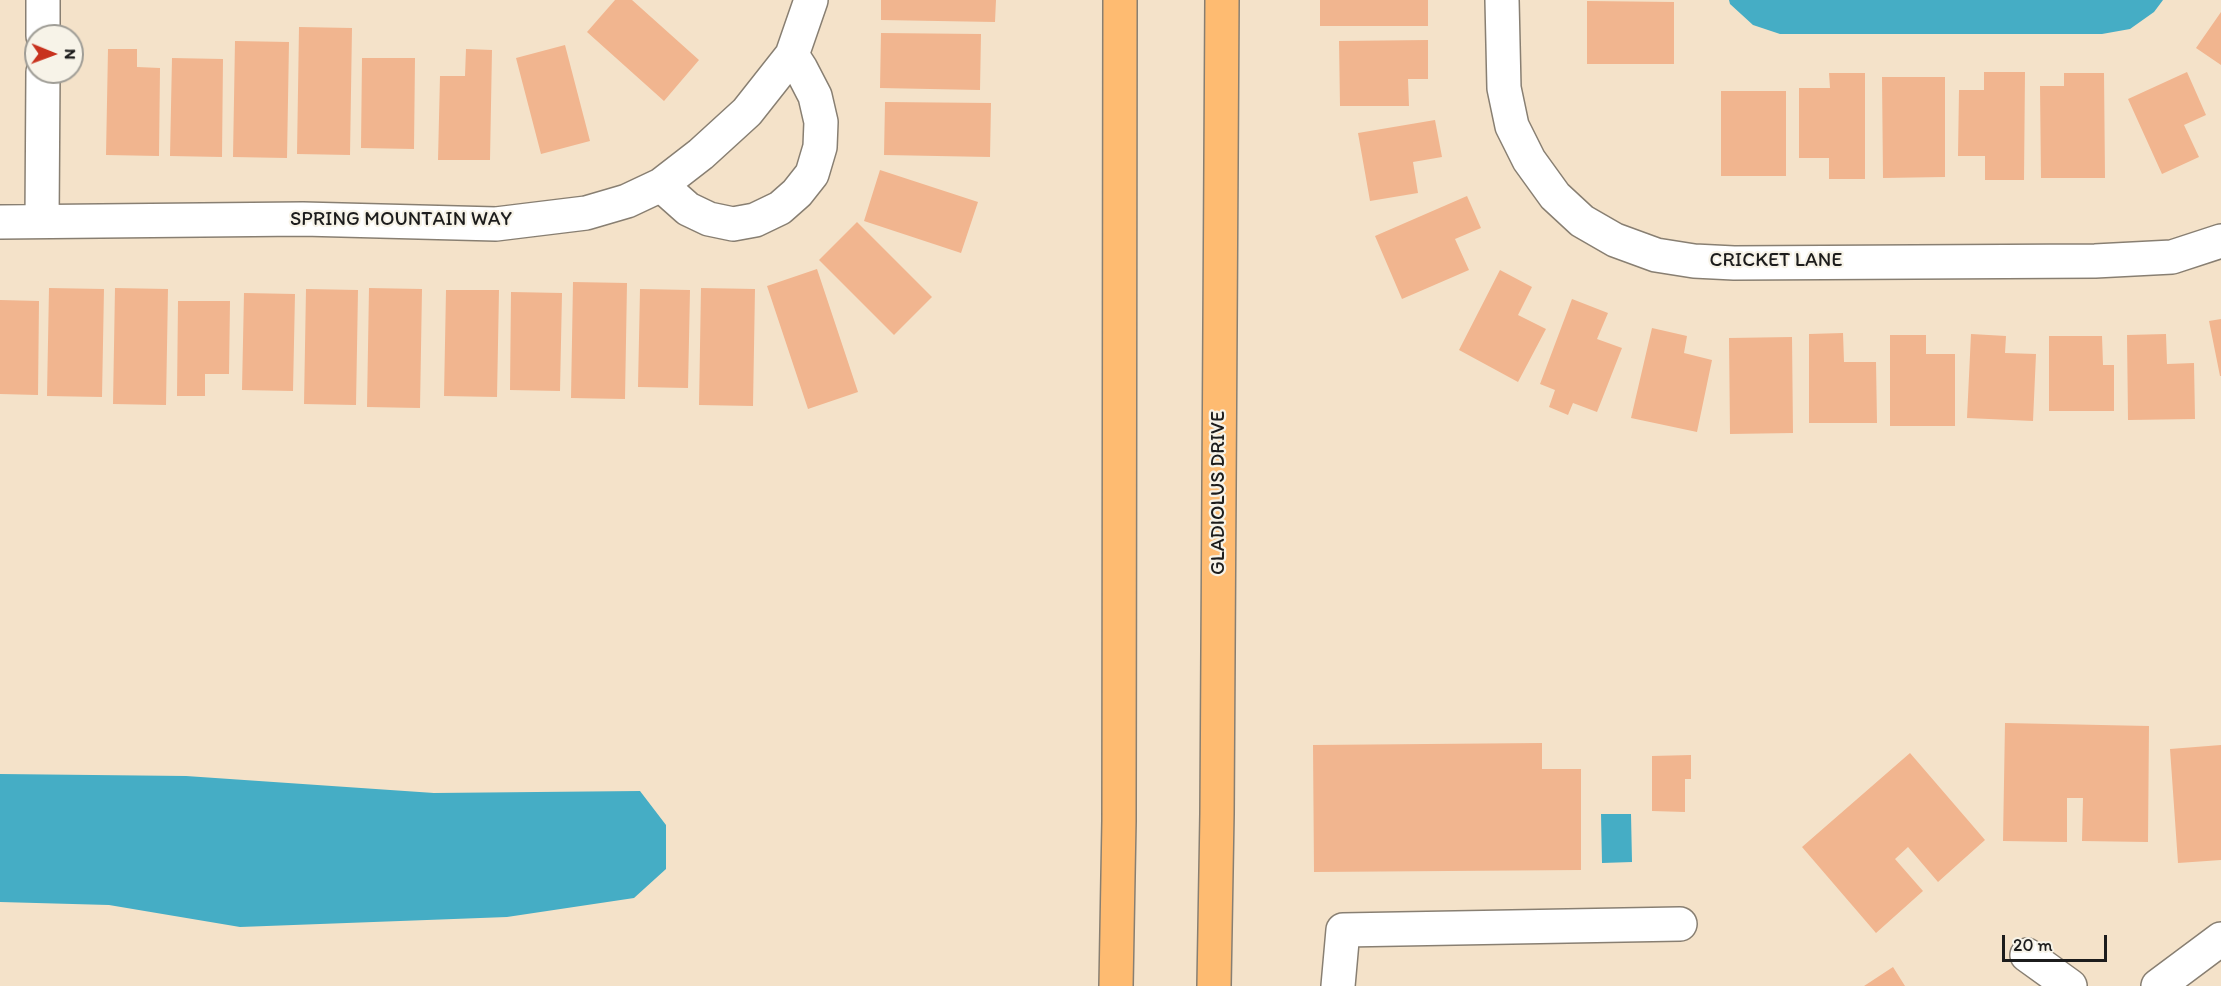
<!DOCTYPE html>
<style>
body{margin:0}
#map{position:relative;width:2221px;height:986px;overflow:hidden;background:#f4e2c9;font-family:Itim,sans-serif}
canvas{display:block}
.north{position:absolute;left:24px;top:24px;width:60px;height:60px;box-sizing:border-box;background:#f7f3e8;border:2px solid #9f9d96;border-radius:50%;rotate:91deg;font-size:16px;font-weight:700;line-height:24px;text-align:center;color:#1c1c1c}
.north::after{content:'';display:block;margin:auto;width:21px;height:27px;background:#c8321e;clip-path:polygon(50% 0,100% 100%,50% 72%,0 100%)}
.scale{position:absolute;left:2002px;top:935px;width:105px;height:27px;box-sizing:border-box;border:3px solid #1c1c1c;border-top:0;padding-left:8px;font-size:18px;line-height:21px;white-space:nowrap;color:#1c1c1c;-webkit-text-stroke:4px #f7f3e8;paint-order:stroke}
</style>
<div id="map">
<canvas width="2221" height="986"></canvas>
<div class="north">N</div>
<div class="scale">20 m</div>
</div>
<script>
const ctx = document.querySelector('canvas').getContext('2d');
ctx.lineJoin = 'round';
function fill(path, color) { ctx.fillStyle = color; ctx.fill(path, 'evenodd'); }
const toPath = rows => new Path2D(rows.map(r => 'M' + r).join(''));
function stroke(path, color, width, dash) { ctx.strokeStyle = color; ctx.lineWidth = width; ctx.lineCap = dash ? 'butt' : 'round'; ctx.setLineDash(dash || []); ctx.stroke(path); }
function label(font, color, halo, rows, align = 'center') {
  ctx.font = font + ' Itim,sans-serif'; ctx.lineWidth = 4.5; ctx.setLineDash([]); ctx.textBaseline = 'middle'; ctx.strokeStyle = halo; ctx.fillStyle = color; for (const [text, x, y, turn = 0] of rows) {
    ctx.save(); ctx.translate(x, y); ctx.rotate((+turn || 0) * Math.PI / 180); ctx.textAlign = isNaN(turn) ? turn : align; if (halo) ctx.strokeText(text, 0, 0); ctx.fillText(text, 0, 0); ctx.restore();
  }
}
const water = toPath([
 [1729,0,2163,0,2154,12,2130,29,2102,34,1780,34,1753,25,1730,4],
 [0,774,186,776,434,793,640,791,666,825,666,869,634,898,507,917,240,927,109,905,0,902],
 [1601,814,1631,814,1632,862,1602,863]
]);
const building = toPath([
 [615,0,632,0,699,60,664,101,587,32],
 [881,0,996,0,995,22,881,20],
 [1320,0,1428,0,1428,26,1320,26],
 [1587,1,1674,2,1674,64,1587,64],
 [2221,12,2221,65,2196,48],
 [299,27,352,28,350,155,297,154],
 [881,33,981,34,980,90,880,88],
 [1428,40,1428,79,1408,79,1409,106,1340,106,1339,41],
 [235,41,289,42,287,158,233,157],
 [565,45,590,141,541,154,516,58],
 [108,49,137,49,137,67,160,68,159,156,106,155],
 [466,49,492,50,490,160,438,160,440,76,465,76],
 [172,58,223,59,222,157,170,156],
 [362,58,415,58,414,149,361,148],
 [1984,72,2025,72,2024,180,1985,180,1985,156,1958,156,1959,90,1984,90],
 [2187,72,2206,115,2184,125,2199,157,2162,174,2128,99],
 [1829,73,1865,73,1865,179,1829,179,1829,158,1799,158,1799,88,1830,88],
 [2064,73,2104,73,2105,178,2041,178,2040,86,2064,86],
 [1882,77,1945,77,1945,177,1883,178],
 [1721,91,1786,91,1786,176,1721,176],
 [885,102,991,103,990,157,884,155],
 [1435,120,1442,157,1413,162,1418,193,1370,201,1358,133],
 [880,170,978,202,961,253,864,221],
 [1467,196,1481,228,1455,239,1469,270,1402,299,1375,236],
 [857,222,932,297,894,335,819,260],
 [817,269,858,392,808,409,767,286],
 [1500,270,1532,287,1518,315,1546,329,1518,382,1459,350],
 [573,282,627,283,625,399,571,398],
 [49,288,104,289,102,397,47,396],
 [115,288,168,289,166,405,113,404],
 [369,288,422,289,420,408,367,407],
 [701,288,755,289,753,406,699,405],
 [306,289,358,290,356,405,304,404],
 [640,289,690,290,688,388,638,387],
 [446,290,499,290,497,397,444,396],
 [511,292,562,293,560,391,510,390],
 [244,293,295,294,293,391,242,390],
 [1572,299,1608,313,1597,339,1622,348,1597,412,1573,403,1568,415,1549,407,1555,390,1540,384],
 [0,300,39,301,38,395,0,394],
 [178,301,230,301,229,374,205,374,205,396,177,396],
 [2221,319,2221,376,2220,376,2209,321],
 [1652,328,1687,336,1684,353,1712,360,1697,432,1631,418],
 [1843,333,1844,362,1876,362,1877,423,1809,423,1809,334],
 [1971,334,2006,336,2005,353,2036,354,2033,421,1967,418],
 [2166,334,2167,364,2194,363,2195,419,2128,420,2127,335],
 [1890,335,1926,335,1926,354,1955,354,1955,426,1890,426],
 [2049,336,2102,336,2103,365,2114,365,2114,411,2049,411],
 [1792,337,1793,433,1730,434,1729,338],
 [2005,723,2149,726,2148,842,2082,841,2083,798,2067,798,2067,842,2003,841],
 [1542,743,1542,769,1581,769,1581,870,1314,872,1313,745],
 [2221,745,2221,860,2178,863,2170,749],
 [1910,753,1985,840,1938,882,1908,847,1895,859,1923,891,1876,933,1802,847],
 [1691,755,1691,779,1685,779,1685,812,1652,811,1652,756],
 [1893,967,1905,986,1864,986]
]);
const minor = toPath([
 [1502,0,1504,88,1512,126,1529,160,1555,196,1582,221,1615,240,1656,255,1694,261,1734,263,2095,261,2172,257,2221,241],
 [43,36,43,0],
 [661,185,688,209,709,219,733,224,755,220,780,208,797,193,812,174,820,147,821,122,815,96,801,69,792,55],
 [42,221,43,72],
 [0,222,303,219,496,224,586,213,627,201,661,185,701,154,747,112,792,55,811,0],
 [2027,955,2070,986],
 [1338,986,1343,930,1680,924],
 [2158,986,2221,939]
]);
const major = toPath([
 [1116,986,1119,821,1120,0],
 [1214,986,1217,814,1222,0]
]);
const streetNames = [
 ["SPRING MOUNTAIN WAY",401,220],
 ["CRICKET LANE",1776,261],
 ["GLADIOLUS DRIVE",1219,493,-90]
];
fill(water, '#45adc5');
fill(building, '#f1b58f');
stroke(minor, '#887f72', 36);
stroke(major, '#887f72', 36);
stroke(minor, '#fff', 33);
stroke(major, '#febb71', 33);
label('20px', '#1c1c1c', '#f7f3e8', streetNames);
</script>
